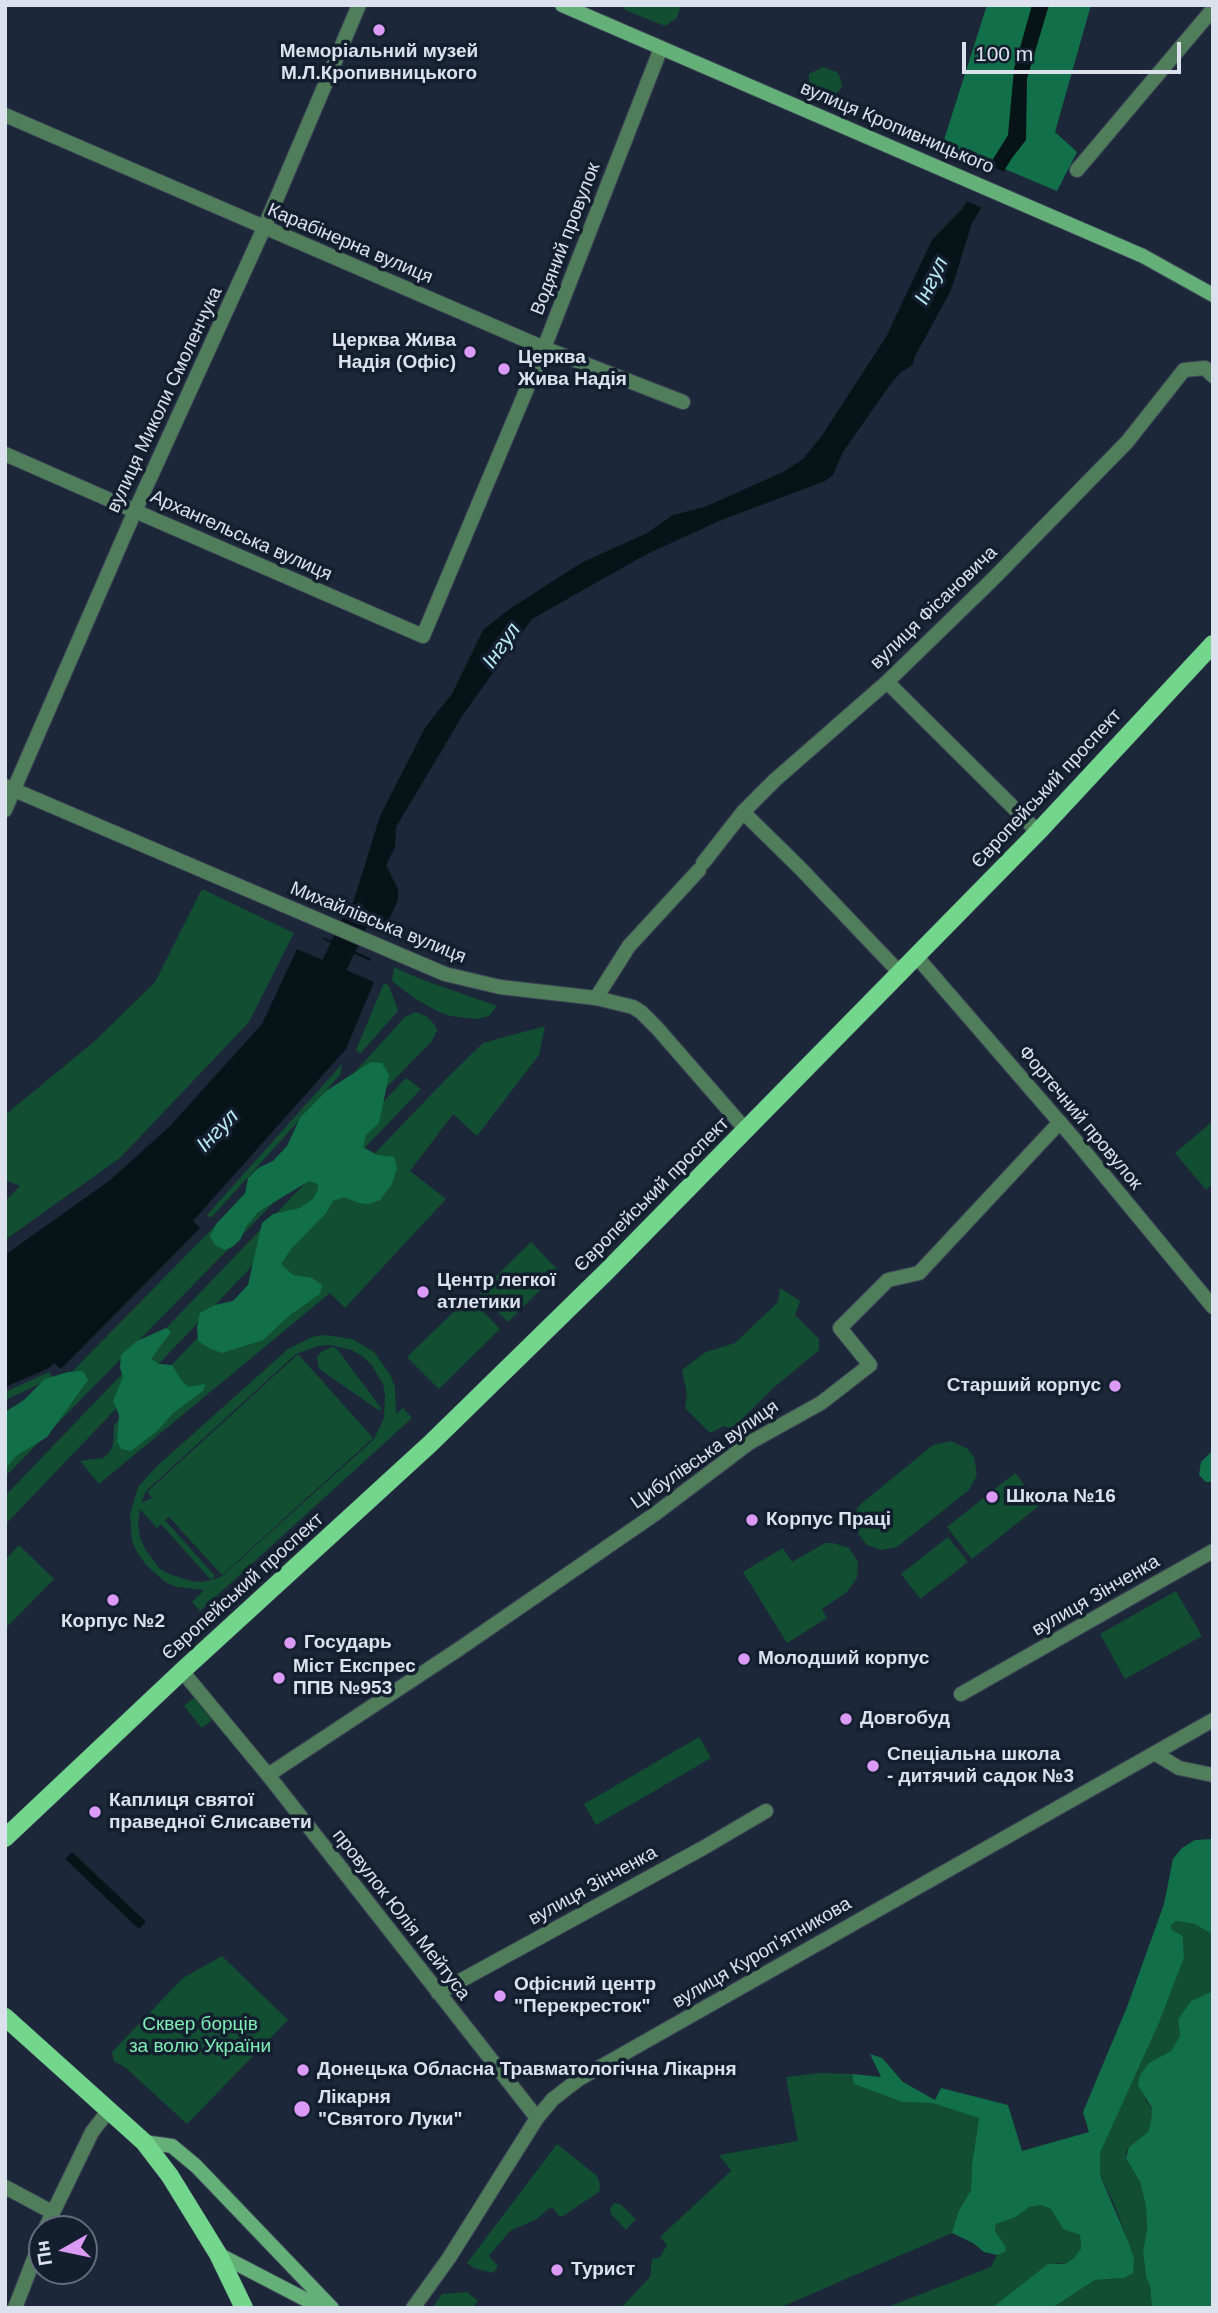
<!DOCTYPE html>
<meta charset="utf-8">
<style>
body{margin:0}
#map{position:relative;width:1218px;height:2313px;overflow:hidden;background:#1c2739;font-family:Helvetica,sans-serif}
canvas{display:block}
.frame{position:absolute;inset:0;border:7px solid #dbe2ee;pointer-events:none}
.north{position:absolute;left:28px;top:2215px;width:70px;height:70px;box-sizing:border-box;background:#131e2e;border:2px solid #636c7b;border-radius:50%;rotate:261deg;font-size:19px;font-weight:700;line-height:28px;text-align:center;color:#dbe2ee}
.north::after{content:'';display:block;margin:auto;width:24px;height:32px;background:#da9af6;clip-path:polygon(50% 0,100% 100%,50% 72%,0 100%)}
.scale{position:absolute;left:962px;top:42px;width:219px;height:32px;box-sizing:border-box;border:4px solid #dbe2ee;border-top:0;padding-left:9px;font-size:21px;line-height:24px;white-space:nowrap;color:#dbe2ee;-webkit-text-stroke:5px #131e2e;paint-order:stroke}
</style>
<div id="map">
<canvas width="1218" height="2313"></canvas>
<div class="frame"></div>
<div class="north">Пн</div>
<div class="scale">100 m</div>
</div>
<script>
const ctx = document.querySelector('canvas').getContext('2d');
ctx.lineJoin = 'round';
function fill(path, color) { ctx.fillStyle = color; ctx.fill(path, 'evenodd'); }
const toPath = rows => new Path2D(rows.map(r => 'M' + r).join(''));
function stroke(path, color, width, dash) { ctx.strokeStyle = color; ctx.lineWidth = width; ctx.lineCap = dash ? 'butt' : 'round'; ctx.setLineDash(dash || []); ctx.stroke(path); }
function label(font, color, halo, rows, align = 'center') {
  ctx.font = font + ' Helvetica,sans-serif'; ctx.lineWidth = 7; ctx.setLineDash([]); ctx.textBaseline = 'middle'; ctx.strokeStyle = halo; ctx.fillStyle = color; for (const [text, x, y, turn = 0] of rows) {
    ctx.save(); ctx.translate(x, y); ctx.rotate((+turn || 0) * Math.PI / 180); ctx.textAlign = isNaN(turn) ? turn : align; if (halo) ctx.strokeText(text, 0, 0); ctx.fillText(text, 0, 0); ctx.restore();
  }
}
const green = toPath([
 [623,5,681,5,677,18,665,26,625,10],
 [823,67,837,72,840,77,842,87,836,94,831,95,812,88,809,84,809,74],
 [202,889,294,933,249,1022,120,1158,5,1240,5,1201,20,1186,5,1180,5,1115,96,1040,155,982],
 [394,967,418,978,497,1006,489,1016,477,1019,450,1016,437,1011,414,998,392,981],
 [384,983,389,986,398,1011,360,1054,356,1050],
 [416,1012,426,1016,434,1024,437,1030,432,1041,5,1477,5,1412,55,1389,210,1231,405,1017],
 [545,1026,539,1055,477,1136,453,1114,410,1171,446,1199,345,1308,330,1293,99,1484,80,1461,103,1458,109,1453,113,1445,114,1425,448,1077,483,1043],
 [342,1064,340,1075,211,1218,207,1215],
 [406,1078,421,1089,5,1525,5,1496],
 [1213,1121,1213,1184,1206,1190,1175,1153],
 [531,1242,559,1271,508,1322,479,1293],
 [780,1288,800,1301,795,1315,819,1339,819,1350,771,1390,732,1429,724,1426,710,1433,685,1408,687,1394,682,1370,706,1352,735,1343,778,1302],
 [469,1297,500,1329,439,1389,407,1357],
 [325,1335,352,1339,374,1352,390,1374,395,1387,396,1414,403,1408,412,1418,200,1611,192,1602,204,1590,177,1587,165,1582,146,1565,138,1554,132,1541,130,1514,138,1487,156,1467,288,1349,312,1337],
 [330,1345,352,1350,362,1356,371,1364,383,1384,385,1395,384,1418,374,1439,222,1576,212,1580,201,1582,190,1581,169,1574,159,1568,145,1549,140,1537,138,1525,140,1509,157,1528,161,1524,211,1580,215,1576,165,1520,169,1517,222,1575,373,1438,298,1354,147,1492,152,1498,141,1503,146,1491,296,1354,318,1346],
 [332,1347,337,1349,381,1408,380,1411,319,1369,317,1357,321,1352],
 [49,1372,53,1378,5,1400,5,1392],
 [951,1441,968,1449,974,1457,977,1475,969,1490,897,1547,881,1550,867,1545,857,1532,855,1525,857,1509,862,1503,933,1445],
 [1015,1473,1040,1505,972,1559,947,1527],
 [948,1537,968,1562,920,1599,901,1574],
 [825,1543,833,1543,849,1548,858,1562,857,1578,847,1592,822,1609,827,1618,787,1643,743,1572,783,1548,792,1562],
 [19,1545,54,1579,6,1628,5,1560],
 [1176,1591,1202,1636,1125,1679,1100,1634],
 [194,1698,212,1720,202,1728,184,1706],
 [699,1737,711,1758,596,1825,584,1804],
 [1176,1921,1195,1924,1213,1935,1213,1991,1191,2001,1178,2019,1180,2036,1171,2051,1149,2063,1145,2099,1152,2109,1151,2121,1148,2132,1129,2147,1126,2152,1126,2158,1140,2182,1146,2206,1147,2230,1143,2251,1146,2277,1150,2284,1152,2308,1052,2308,1095,2280,1124,2278,1134,2258,1115,2206,1100,2175,1100,2153,1159,2023,1184,1958,1183,1936,1171,1929,1171,1925],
 [222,1956,288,2020,187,2124,126,2068,114,2061,112,2052,183,1978],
 [819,2073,852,2074,854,2084,902,2102,932,2103,979,2118,972,2164,971,2190,958,2212,952,2233,779,2308,621,2308,650,2277,652,2259,660,2257,667,2245,660,2237,731,2171,719,2155,798,2141,786,2077],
 [557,2144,597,2176,600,2185,599,2192,563,2216,559,2216,554,2209,549,2208,537,2219,510,2231,489,2256,498,2266,493,2273,474,2268,467,2263],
 [614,2203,620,2204,636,2219,626,2230,611,2214,610,2208],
 [1041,2205,1051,2209,1063,2229,1080,2235,1081,2250,1074,2258,1065,2264,1056,2263,992,2308,885,2308,991,2267,997,2255,1005,2252,995,2231,996,2224,1016,2217,1029,2207],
 [467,2292,478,2301,472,2308,432,2308,442,2294]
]);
const forest = toPath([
 [987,5,1091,5,1055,132,1077,152,1057,191,943,143],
 [371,1062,382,1063,389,1075,379,1123,366,1135,363,1147,377,1155,394,1157,397,1168,392,1184,380,1200,369,1204,359,1203,344,1197,333,1201,326,1213,291,1249,281,1264,293,1275,312,1278,322,1285,320,1294,290,1315,263,1340,222,1353,211,1349,198,1341,197,1327,200,1313,215,1305,233,1301,248,1285,262,1223,273,1214,300,1208,313,1199,318,1189,318,1184,309,1181,258,1212,246,1227,240,1240,232,1247,225,1250,215,1245,210,1236,217,1223,245,1194,248,1178,258,1168,273,1161,287,1146,300,1118,326,1091],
 [166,1328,171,1332,151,1359,159,1364,172,1365,181,1380,188,1387,206,1384,203,1391,173,1413,157,1431,131,1451,121,1449,117,1441,119,1415,113,1401,123,1377,120,1368,121,1355,137,1341],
 [83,1371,88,1380,47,1437,16,1456,5,1469,5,1412,24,1400,45,1379,68,1372],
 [1213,1450,1213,1482,1206,1482,1199,1475,1201,1462],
 [1213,1839,1213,1935,1195,1924,1176,1921,1171,1925,1171,1929,1183,1936,1184,1958,1159,2023,1100,2153,1100,2175,1128,2241,1134,2258,1133,2273,1124,2278,1095,2280,1052,2308,992,2308,1048,2264,1065,2264,1074,2258,1081,2249,1080,2235,1063,2229,1051,2209,1041,2205,1029,2207,1016,2217,996,2224,995,2231,1006,2248,1005,2252,997,2255,984,2252,973,2243,952,2233,958,2212,971,2190,972,2164,979,2118,932,2103,902,2102,854,2084,852,2074,881,2077,870,2054,882,2058,903,2082,935,2100,941,2088,1008,2105,1022,2151,1089,2132,1083,2112,1127,2007,1164,1904,1173,1859,1182,1848,1195,1840],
 [1213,1991,1213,2308,1152,2308,1150,2285,1146,2277,1143,2251,1147,2230,1146,2206,1140,2182,1126,2158,1129,2147,1148,2132,1151,2121,1152,2108,1138,2085,1140,2075,1149,2063,1171,2051,1180,2036,1178,2019,1191,2001]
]);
const water = toPath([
 [1032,5,1049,5,1027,79,1026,140,1012,158,972,223,951,290,914,358,913,365,901,372,892,382,843,452,833,475,825,481,719,521,645,555,532,619,464,713,396,827,395,847,386,865,398,889,398,900,370,961,323,939,349,916,380,816,426,726,452,694,483,630,511,608,581,563,647,533,673,515,705,507,783,472,803,459,821,437,886,337,932,240,962,209,1008,135,1014,69],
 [297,949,374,982,346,1049,193,1221,200,1228,61,1369,54,1363,49,1368,5,1387,5,1255,109,1181,169,1127,262,1024],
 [72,1852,146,1922,139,1929,65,1859]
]);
const pier = toPath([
 [986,164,1007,173,985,209,964,200],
 [343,916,386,934,374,960,321,936]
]);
const river = toPath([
 [319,998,358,915]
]);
const minor = toPath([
 [359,5,264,228,135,511,423,636,544,348,661,48],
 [5,115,544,348,683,402],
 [1077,170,1213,9],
 [887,682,1038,832],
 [5,810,14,789],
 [743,812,801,869,900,973],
 [703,863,743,812,775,780,887,682,993,579,1127,442,1184,370,1205,368,1213,376],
 [596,998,629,946,699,870],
 [182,1671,268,1775,537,2118],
 [961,1694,1213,1551],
 [1156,1754,1179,1768,1213,1775],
 [268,1775,459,1649,655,1514,749,1443,821,1403,870,1365,840,1328,888,1280,919,1273,1060,1122],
 [438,1993,703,1848,766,1811],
 [5,2187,52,2212],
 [45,2229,92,2132,109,2110],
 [15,2308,42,2238]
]);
const tertiary = toPath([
 [5,454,135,511,14,789],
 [5,786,445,974,500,987,596,998,633,1007,641,1012,657,1028,746,1130],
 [916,956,1075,1140,1213,1307],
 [413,2308,449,2258,537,2118,553,2099,579,2079,1213,1720]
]);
const secondary = toPath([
 [562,5,1143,256,1213,295],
 [144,2142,172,2146,196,2166,332,2308],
 [218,2254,322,2308]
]);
const primary = toPath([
 [5,1838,182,1671,430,1444,606,1272,1038,832,1213,644],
 [5,2017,144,2142,170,2176,218,2254,244,2308]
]);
const markers = [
 [379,30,7,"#da9af6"],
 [470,352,7,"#da9af6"],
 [504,369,7,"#da9af6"],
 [423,1292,7,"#da9af6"],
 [1115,1386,7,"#da9af6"],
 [992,1497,7,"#da9af6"],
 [752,1520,7,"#da9af6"],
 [113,1600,7,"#da9af6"],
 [290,1643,7,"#da9af6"],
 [744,1659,7,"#da9af6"],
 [279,1678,7,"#da9af6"],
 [846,1719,7,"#da9af6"],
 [873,1766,7,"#da9af6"],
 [95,1812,7,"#da9af6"],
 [500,1996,7,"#da9af6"],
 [303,2070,7,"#da9af6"],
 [302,2109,9,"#da9af6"],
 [557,2270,7,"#da9af6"]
];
const poiNames = [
 ["Меморіальний музей",379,52,"center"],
 ["М.Л.Кропивницького",379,74,"center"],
 ["Церква Жива",456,341,"right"],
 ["Надія (Офіс)",456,363,"right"],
 ["Церква",518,358],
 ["Жива Надія",518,380],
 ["Центр легкої",437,1281],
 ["атлетики",437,1303],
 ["Старший корпус",1101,1386,"right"],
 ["Школа №16",1006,1497],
 ["Корпус Праці",766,1520],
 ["Корпус №2",113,1622,"center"],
 ["Государь",304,1643],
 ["Молодший корпус",758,1659],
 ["Міст Експрес",293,1667],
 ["ППВ №953",293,1689],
 ["Довгобуд",860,1719],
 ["Спеціальна школа",887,1755],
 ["- дитячий садок №3",887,1777],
 ["Каплиця святої",109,1801],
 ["праведної Єлисавети",109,1823],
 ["Офісний центр",514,1985],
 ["\"Перекресток\"",514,2007],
 ["Донецька Обласна Травматологічна Лікарня",317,2070],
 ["Лікарня",318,2098],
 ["\"Святого Луки\"",318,2120],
 ["Турист",571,2270]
];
const streetNames = [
 ["вулиця Кропивницького",897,128,23],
 ["Водяний провулок",566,239,-69],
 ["Карабінерна вулиця",350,244,23],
 ["вулиця Миколи Смоленчука",165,400,-65],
 ["Архангельська вулиця",241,536,24],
 ["вулиця Фісановича",934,608,-44],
 ["Європейський проспект",1047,789,-47],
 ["Михайлівська вулиця",378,923,22],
 ["Фортечний провулок",1080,1118,50],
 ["Європейський проспект",652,1195,-45],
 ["Цибулівська вулиця",705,1455,-35],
 ["Європейський проспект",243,1587,-42],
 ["вулиця Зінченка",1096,1596,-30],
 ["вулиця Зінченка",593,1886,-29],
 ["провулок Юлія Мейтуса",401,1915,52],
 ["вулиця Куропʼятникова",762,1953,-30]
];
const parkNames = [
 ["Сквер борців",200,2025],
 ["за волю України",200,2047]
];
const waterNames = [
 ["Інгул",932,281,-64],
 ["Інгул",502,646,-55],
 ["Інгул",218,1131,-46]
];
fill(green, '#114e32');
fill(forest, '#117049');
fill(water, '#061417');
fill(pier, '#1c2739');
stroke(river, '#061417', 26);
stroke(minor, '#3b4556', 16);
stroke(tertiary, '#3b4556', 16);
stroke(secondary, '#3b4556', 16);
stroke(primary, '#3b4556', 19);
stroke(minor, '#507e5b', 14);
stroke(tertiary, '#507e5b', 14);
stroke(secondary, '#64b078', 14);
stroke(primary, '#73d68d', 18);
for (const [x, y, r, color] of markers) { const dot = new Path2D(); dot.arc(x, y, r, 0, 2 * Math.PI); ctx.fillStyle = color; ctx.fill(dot); stroke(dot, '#131e2e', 2.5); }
label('bold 19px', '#dbe2ee', '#131e2e', poiNames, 'left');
label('19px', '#dbe2ee', '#131e2e', streetNames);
label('19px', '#7ef0b5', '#131e2e', parkNames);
label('italic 21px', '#b9ecf6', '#131e2e', waterNames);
</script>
